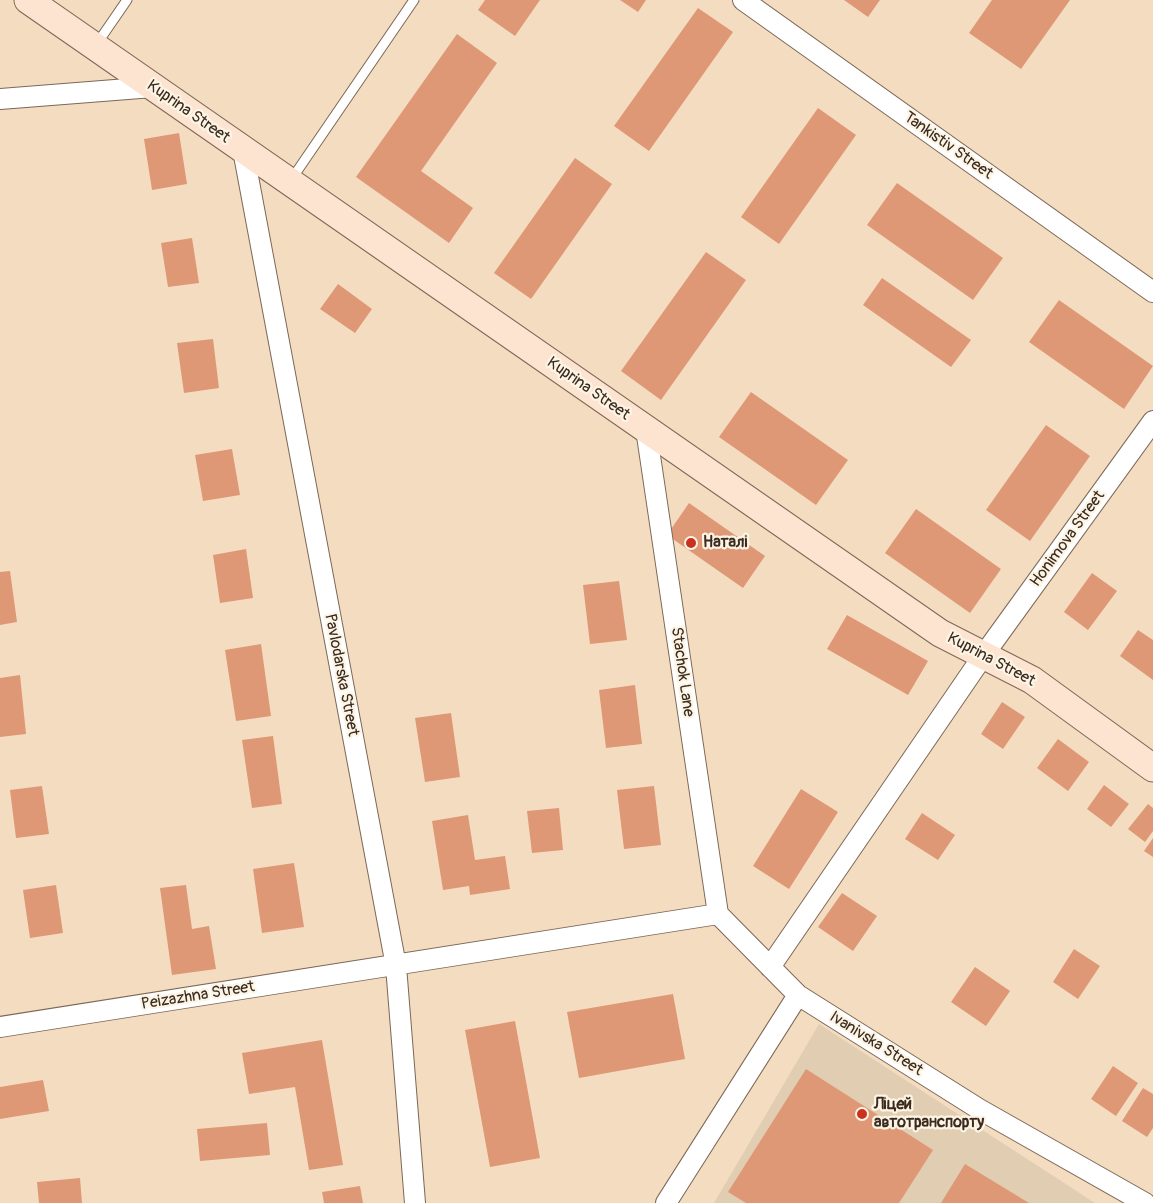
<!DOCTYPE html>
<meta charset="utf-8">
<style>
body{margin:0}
canvas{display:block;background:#f4dcc0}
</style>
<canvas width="1153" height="1203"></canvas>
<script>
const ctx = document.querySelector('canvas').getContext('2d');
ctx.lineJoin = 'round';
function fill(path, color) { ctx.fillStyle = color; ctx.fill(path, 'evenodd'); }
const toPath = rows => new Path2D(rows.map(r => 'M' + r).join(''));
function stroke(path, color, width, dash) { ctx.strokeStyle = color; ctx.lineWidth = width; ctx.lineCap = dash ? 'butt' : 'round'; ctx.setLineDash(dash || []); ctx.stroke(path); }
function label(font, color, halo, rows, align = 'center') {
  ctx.font = font + ' Pangolin,sans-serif'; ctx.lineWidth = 4.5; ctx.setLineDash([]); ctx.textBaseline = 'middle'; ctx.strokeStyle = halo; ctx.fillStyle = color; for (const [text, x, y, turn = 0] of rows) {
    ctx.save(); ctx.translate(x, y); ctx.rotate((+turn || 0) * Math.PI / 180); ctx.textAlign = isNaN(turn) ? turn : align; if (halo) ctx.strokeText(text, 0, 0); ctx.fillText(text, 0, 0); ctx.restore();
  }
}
const built = toPath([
 [819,1024,1095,1203,714,1203]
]);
const building = toPath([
 [485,0,540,0,515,36,478,10],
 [620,0,646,0,638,12],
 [844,0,880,0,868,17],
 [992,0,1070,0,1021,69,969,33],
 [698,8,733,32,649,151,614,126],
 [457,34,497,63,421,171,473,208,449,243,356,177],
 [818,108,856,135,779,244,741,217],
 [179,133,187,184,152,190,144,139],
 [575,158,612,184,531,299,494,273],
 [897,183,1003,258,973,300,867,225],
 [192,238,199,283,168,287,161,243],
 [706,252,746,280,661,400,621,371],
 [882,278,971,340,951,367,863,305],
 [338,284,372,309,355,333,320,309],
 [1059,300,1153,366,1124,409,1029,342],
 [213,339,219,388,184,393,177,343],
 [751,392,848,460,816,505,719,437],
 [1046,425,1090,456,1030,541,986,510],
 [232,449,240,495,203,501,195,455],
 [689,503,765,556,743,588,667,535],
 [916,509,1001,569,970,613,885,553],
 [246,549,253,598,220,603,213,555],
 [10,571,17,622,0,625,0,572],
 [1092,573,1117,591,1088,630,1064,612],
 [619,581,627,640,590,644,583,585],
 [847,615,928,661,908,695,827,649],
 [1138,630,1153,640,1153,680,1120,656],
 [261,644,271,716,236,721,225,650],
 [20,675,26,734,0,737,0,678],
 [635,685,642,744,606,748,599,690],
 [1002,702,1025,717,1003,749,981,734],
 [451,713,460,777,425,782,415,718],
 [273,736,282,804,252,808,242,740],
 [1058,739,1089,762,1068,791,1037,768],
 [1104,785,1129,804,1111,827,1087,809],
 [42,786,49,834,16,838,10,790],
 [654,786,661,845,624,849,617,790],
 [801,789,838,812,789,889,753,866],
 [1148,804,1153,808,1153,831,1145,842,1128,829],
 [559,808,563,850,532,853,527,811],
 [922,813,955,835,938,860,905,839],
 [468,815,475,860,505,856,510,889,470,895,469,886,443,890,432,821],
 [1153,838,1153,857,1144,851],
 [294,863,304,927,262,933,253,869],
 [56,885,63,933,30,938,23,890],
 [186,885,192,929,209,926,216,969,172,975,160,888],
 [842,893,877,916,853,951,818,927],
 [1074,949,1100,966,1078,999,1053,982],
 [975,967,1010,991,986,1026,951,1002],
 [673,994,685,1059,579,1078,567,1012],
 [515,1021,540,1158,490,1167,465,1030],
 [322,1040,343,1165,309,1170,295,1087,249,1094,242,1053],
 [1113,1066,1138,1083,1116,1116,1091,1099],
 [806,1069,933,1150,899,1203,746,1203,728,1192],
 [43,1080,49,1111,0,1119,0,1087],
 [1143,1088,1153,1094,1153,1128,1147,1137,1122,1121],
 [267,1123,270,1155,200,1161,197,1129],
 [965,1164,1029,1203,941,1203],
 [80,1178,82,1203,39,1203,37,1182],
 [360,1186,363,1203,324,1203,322,1192]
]);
const service = toPath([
 [96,45,127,0],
 [291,180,414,0]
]);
const minor = toPath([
 [743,0,1153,292],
 [0,99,153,87],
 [243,150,396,966,415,1203],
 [646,429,718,914],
 [770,967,983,656,1153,421],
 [0,1027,718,914,798,995,979,1109,1145,1203],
 [666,1203,798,995]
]);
const secondary = toPath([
 [28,0,940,633,1032,680,1153,768]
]);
const markers = [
 [691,543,6,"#c8321e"],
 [862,1114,6,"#c8321e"]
];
const streetNames = [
 ["Kuprina Street",188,112,35],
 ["Tankistiv Street",948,146,35],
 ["Kuprina Street",588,389,35],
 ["Honimova Street",1068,539,-54],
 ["Kuprina Street",991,660,28],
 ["Stachok Lane",682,672,82],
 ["Pavlodarska Street",341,675,79],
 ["Peizazhna Street",198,996,-9],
 ["Ivanivska Street",876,1044,32]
];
const poiNames = [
 ["Наталі",703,543],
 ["Ліцей",874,1105],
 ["автотранспорту",874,1123]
];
fill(built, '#e1cdb1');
fill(building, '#df9875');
stroke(service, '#7c6857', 11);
stroke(minor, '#7c6857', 22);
stroke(secondary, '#7c6857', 29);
stroke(service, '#fff', 9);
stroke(minor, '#fff', 20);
stroke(secondary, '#fde4d1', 27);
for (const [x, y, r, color] of markers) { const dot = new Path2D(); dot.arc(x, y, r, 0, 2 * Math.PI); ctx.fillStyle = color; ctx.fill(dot); stroke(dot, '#fcf5e5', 2); }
label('16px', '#3b2a1e', '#fcf5e5', streetNames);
label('bold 16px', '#3b2a1e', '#fcf5e5', poiNames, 'left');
</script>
